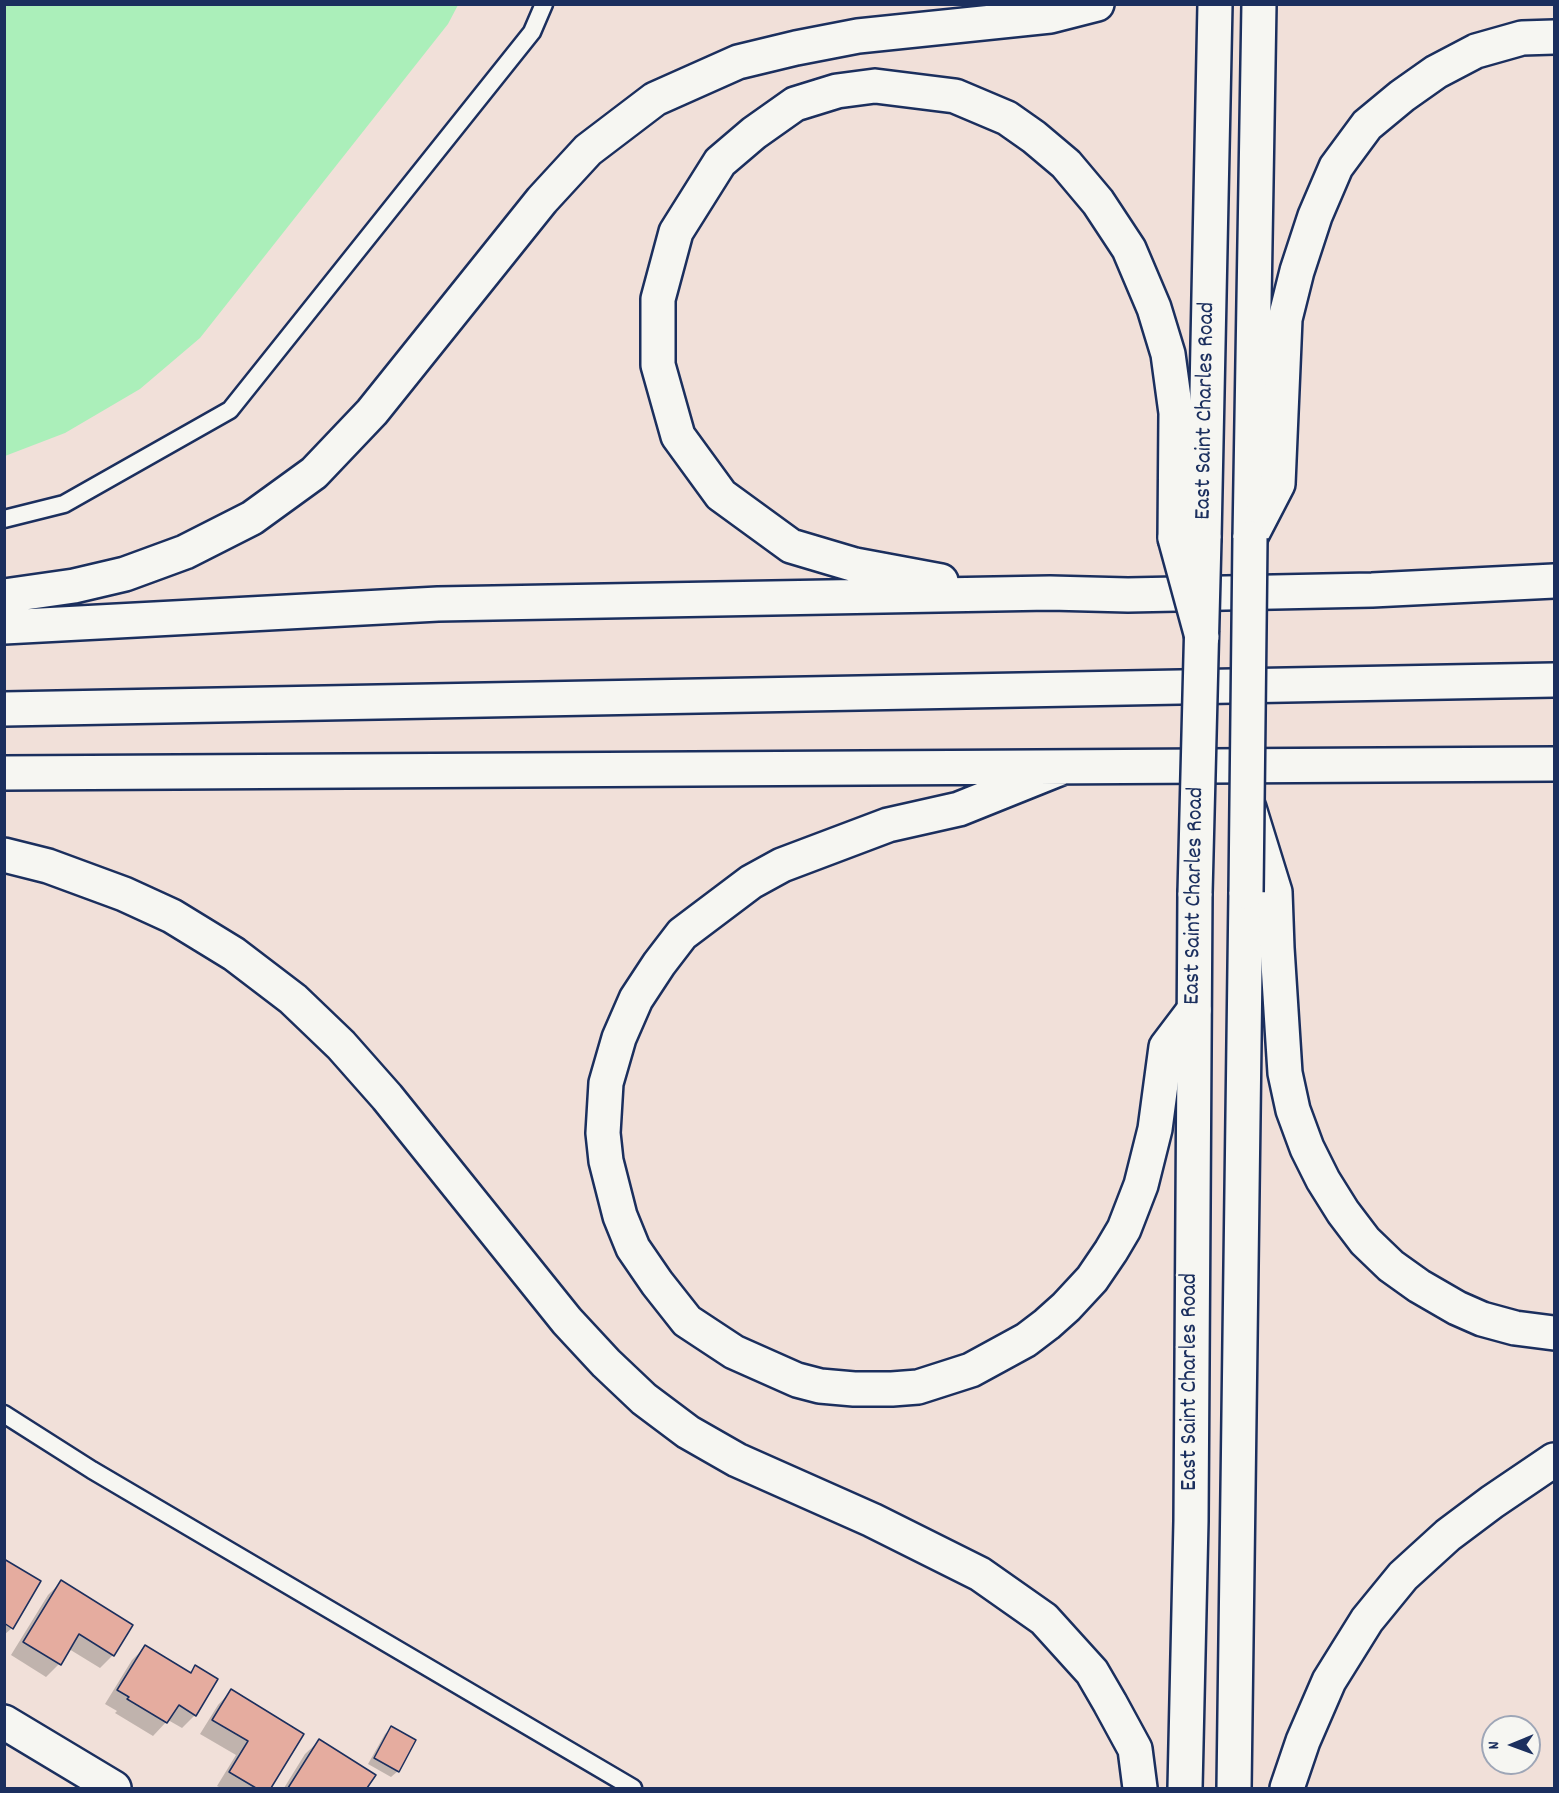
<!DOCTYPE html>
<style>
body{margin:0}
#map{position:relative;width:1559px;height:1793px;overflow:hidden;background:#f1e0d9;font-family:Dekko,sans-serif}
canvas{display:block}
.frame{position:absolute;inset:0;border:6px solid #1b2f5e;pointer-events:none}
.north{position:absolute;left:1481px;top:1715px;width:60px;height:60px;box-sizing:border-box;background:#f6f6f2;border:2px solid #9ea6b7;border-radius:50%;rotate:269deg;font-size:16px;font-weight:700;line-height:24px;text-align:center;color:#1b2f5e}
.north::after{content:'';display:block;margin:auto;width:21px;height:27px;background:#1b2f5e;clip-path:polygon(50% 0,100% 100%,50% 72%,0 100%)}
</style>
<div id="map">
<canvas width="1559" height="1793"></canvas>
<div class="frame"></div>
<div class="north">N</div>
</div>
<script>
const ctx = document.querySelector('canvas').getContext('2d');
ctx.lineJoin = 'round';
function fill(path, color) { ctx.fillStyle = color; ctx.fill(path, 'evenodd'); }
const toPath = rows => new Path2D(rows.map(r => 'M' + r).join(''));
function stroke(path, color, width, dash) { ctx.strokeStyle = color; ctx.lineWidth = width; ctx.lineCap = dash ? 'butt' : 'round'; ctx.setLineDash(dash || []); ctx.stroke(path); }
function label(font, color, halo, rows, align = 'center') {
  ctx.font = font + ' Dekko,sans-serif'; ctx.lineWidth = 4.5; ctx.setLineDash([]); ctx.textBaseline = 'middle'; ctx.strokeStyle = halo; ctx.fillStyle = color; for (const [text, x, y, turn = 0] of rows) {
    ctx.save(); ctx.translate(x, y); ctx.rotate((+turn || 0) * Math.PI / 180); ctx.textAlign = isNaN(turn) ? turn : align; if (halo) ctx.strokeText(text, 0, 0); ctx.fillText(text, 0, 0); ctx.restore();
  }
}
const green = toPath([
 [5,4,458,4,458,5,448,24,200,338,140,389,65,433,5,456]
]);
const shadow = toPath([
 [4,1561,12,1628,4,1635],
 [61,1582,113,1655,100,1668,69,1649,59,1664,46,1677,11,1655,48,1595],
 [145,1647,189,1673,196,1667,195,1715,182,1728,168,1720,153,1736,115,1713,117,1711,105,1704,132,1660],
 [231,1691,302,1734,269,1788,221,1788,217,1786,236,1755,200,1734,218,1705],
 [391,1728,398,1771,391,1777,368,1764,385,1734],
 [319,1741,374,1775,365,1788,284,1788,305,1754]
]);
const building = toPath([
 [4,1559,41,1581,13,1629,4,1623,4,1559],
 [61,1580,133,1625,114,1656,79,1634,61,1665,23,1642,61,1580],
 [145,1645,191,1673,195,1665,218,1679,196,1716,179,1705,167,1723,127,1699,129,1697,117,1690,145,1645],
 [231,1689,304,1734,271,1788,256,1788,229,1772,248,1741,212,1720,231,1689],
 [391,1726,416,1740,399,1772,374,1758,391,1726],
 [319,1739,376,1775,367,1788,288,1788,319,1739]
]);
const lane = toPath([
 [4,519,64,504,230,410,532,32,544,4],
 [4,1414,92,1470,633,1788]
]);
const street = toPath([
 [4,1722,114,1788]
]);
const secondary = toPath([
 [1204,538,1215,4],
 [1250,538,1259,4],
 [1185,1788,1191,1521,1195,893],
 [1234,1788,1246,892]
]);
const highway = toPath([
 [1250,538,1278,484,1285,319,1297,271,1315,216,1336,167,1367,125,1402,96,1436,72,1476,51,1522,38,1554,37],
 [941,581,855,565,791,546,721,495,678,436,658,365,658,299,676,232,720,162,754,133,795,104,837,91,875,86,955,96,1007,118,1034,137,1066,164,1098,202,1129,249,1154,308,1168,354,1176,413,1175,538],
 [4,596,74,586,125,574,185,552,252,518,314,473,372,412,542,200,588,150,655,99,738,62,796,48,858,36,1050,16,1097,4],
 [4,627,438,604,1050,593,1128,595,1372,590,1554,581],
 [4,709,1554,680],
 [1061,768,959,809,888,825,782,865,751,882,682,934,659,964,636,999,619,1038,606,1083,603,1133,606,1161,620,1216,633,1248,657,1283,687,1321,734,1352,797,1380,820,1386,854,1389,892,1389,918,1387,971,1370,1026,1340,1047,1324,1066,1307,1092,1279,1111,1251,1124,1229,1141,1185,1155,1129,1166,1047,1194,1010],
 [4,773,1554,764],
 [1249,808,1275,892,1277,948,1285,1073,1293,1110,1307,1148,1323,1180,1343,1212,1365,1241,1391,1266,1419,1286,1457,1308,1482,1319,1515,1328,1554,1333],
 [4,855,48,866,124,894,172,916,234,954,293,999,341,1045,387,1097,567,1321,606,1363,644,1399,688,1432,737,1460,872,1520,980,1574,1044,1619,1092,1672,1110,1703,1135,1749,1140,1788],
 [1287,1788,1303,1741,1329,1681,1367,1620,1403,1576,1448,1535,1492,1502,1554,1460]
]);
const secondaryBridge = toPath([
 [1246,892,1250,538],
 [1195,893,1204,538]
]);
const highwayBridge = toPath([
 [1175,538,1202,637]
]);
const streetNames = [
 ["East Saint Charles Road",1207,411,-89],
 ["East Saint Charles Road",1196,896,-89],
 ["East Saint Charles Road",1192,1382,-90]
];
fill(green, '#abefba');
fill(shadow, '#0003');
fill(building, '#e5ac9f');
stroke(building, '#1b2f5e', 1.5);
stroke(lane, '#1b2f5e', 21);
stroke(street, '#1b2f5e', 38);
stroke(secondary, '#1b2f5e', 38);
stroke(highway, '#1b2f5e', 38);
stroke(lane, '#f6f6f2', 16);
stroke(street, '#f6f6f2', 33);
stroke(secondary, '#f6f6f2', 33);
stroke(highway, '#f6f6f2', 33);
stroke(secondaryBridge, '#1b2f5e', 38, []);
stroke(highwayBridge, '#1b2f5e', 38, []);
stroke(secondaryBridge, '#f6f6f2', 33);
stroke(highwayBridge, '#f6f6f2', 33);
label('24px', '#1b2f5e', '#f6f6f2', streetNames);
</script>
